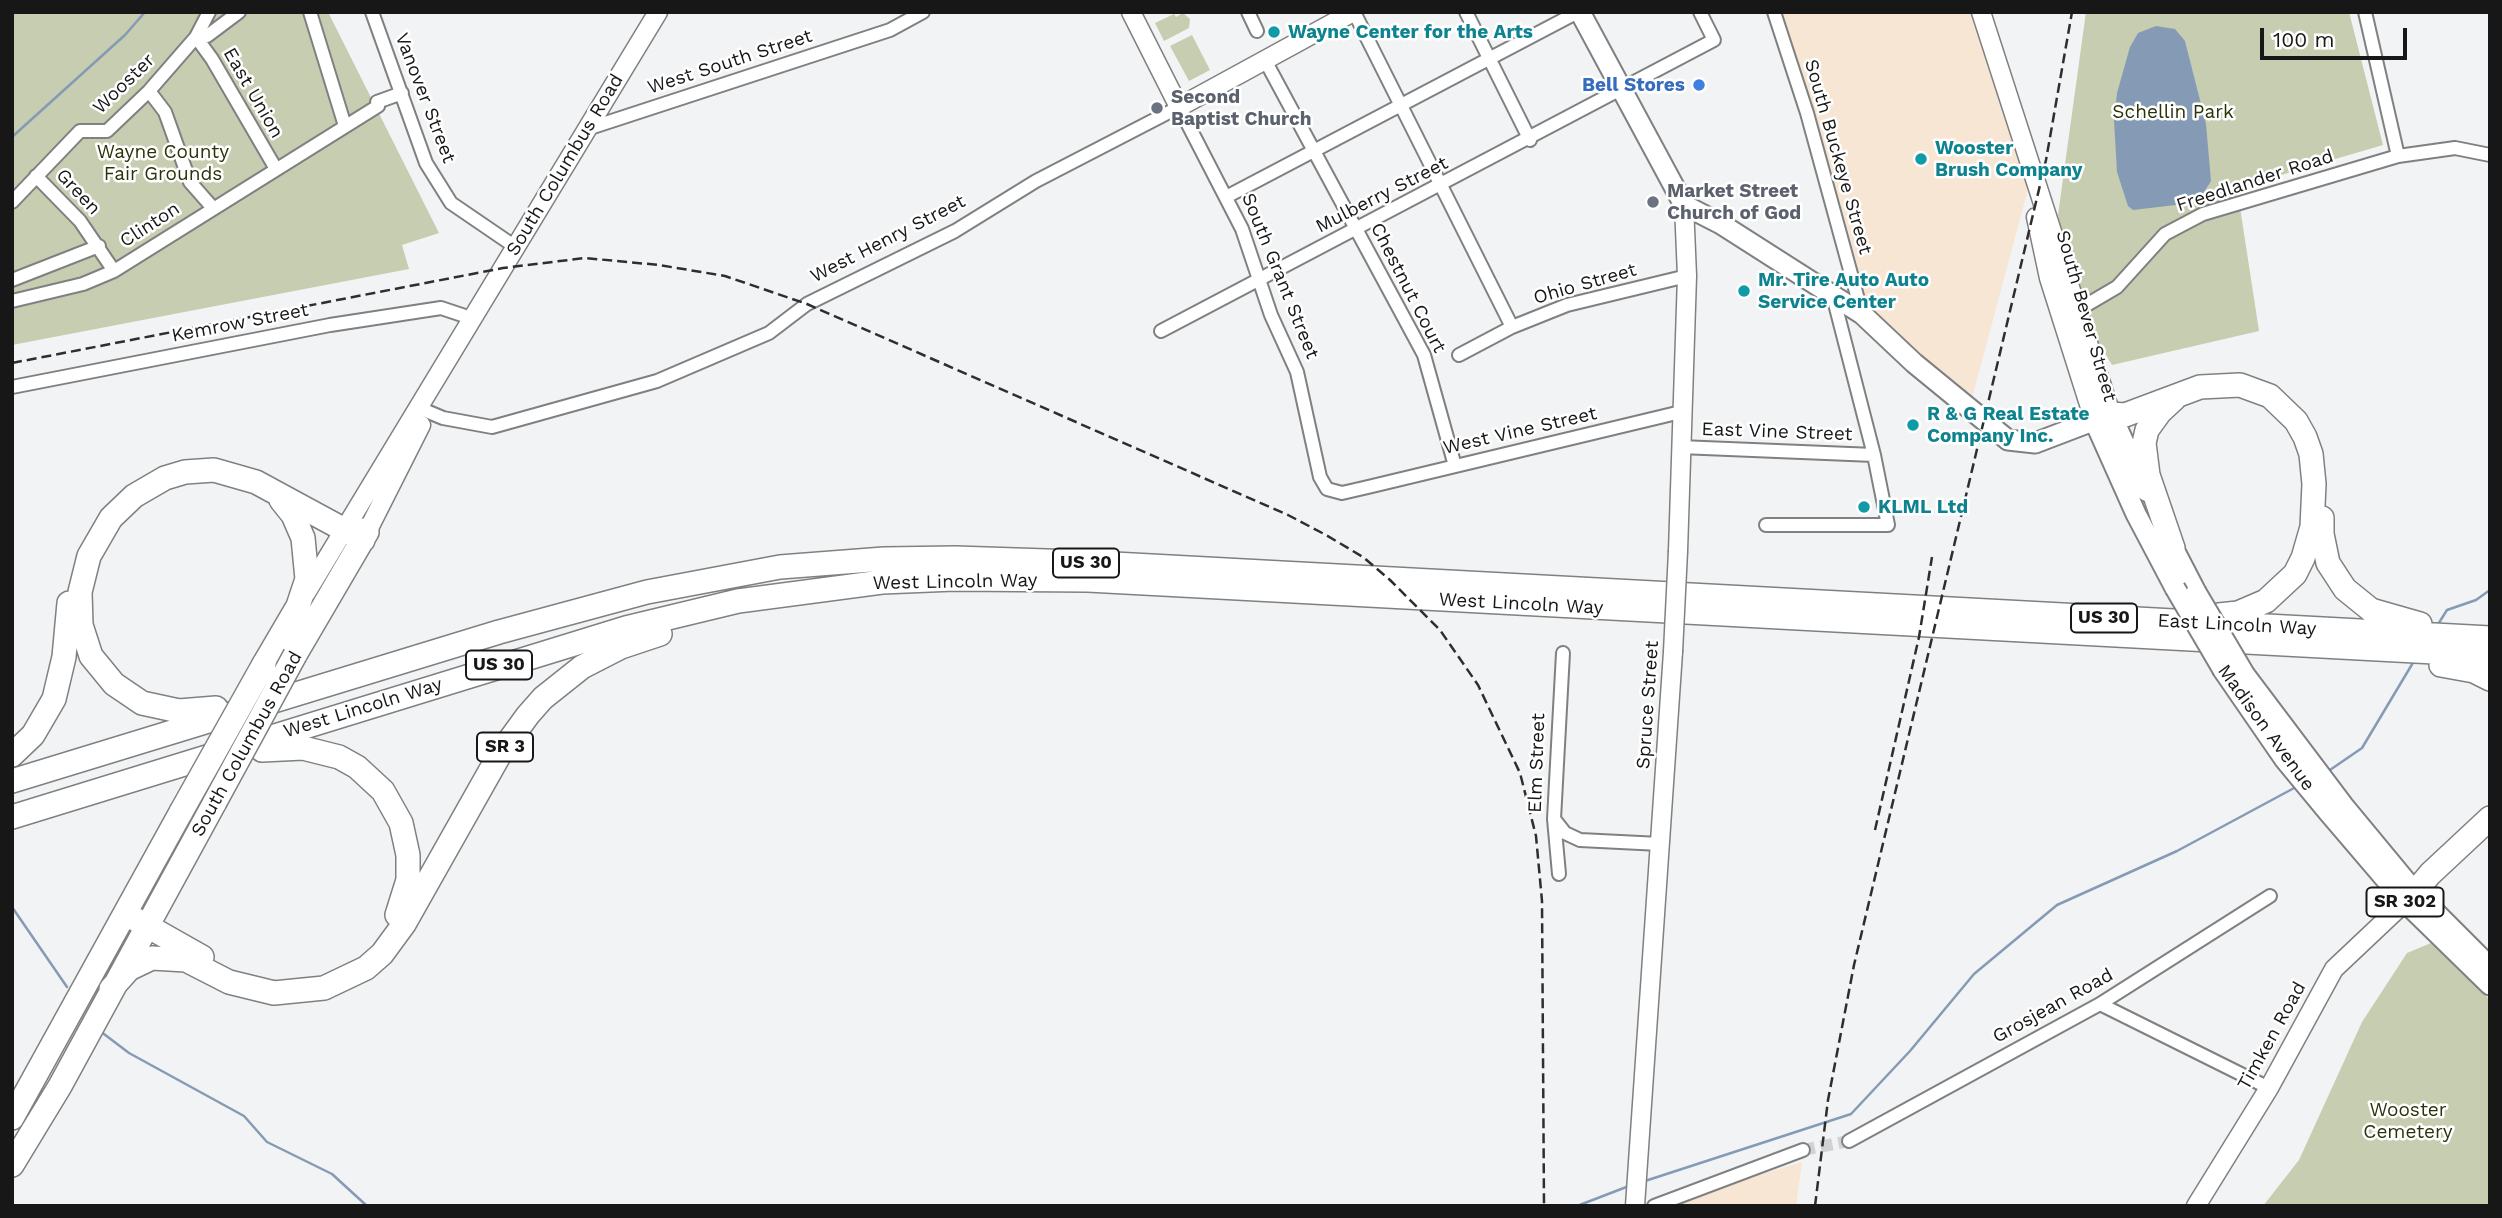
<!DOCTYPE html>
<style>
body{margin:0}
#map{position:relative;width:2502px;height:1218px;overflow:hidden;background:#f2f3f4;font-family:"Work Sans",sans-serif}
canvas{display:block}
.frame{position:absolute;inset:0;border:14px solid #171718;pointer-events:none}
.scale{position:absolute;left:2260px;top:28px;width:147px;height:32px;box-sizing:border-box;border:4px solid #171718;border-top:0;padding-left:9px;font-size:21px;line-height:24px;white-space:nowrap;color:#171718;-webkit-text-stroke:5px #fff;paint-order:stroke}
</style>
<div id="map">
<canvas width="2502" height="1218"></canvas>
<div class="frame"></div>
<div class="scale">100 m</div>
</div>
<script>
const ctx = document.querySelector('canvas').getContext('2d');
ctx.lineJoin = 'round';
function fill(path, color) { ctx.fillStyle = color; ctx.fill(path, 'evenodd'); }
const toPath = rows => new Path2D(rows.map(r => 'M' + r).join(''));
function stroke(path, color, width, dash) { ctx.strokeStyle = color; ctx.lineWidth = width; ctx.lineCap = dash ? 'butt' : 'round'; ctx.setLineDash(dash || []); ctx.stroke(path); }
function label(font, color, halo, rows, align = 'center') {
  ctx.font = font + ' "Work Sans",sans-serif'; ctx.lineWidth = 5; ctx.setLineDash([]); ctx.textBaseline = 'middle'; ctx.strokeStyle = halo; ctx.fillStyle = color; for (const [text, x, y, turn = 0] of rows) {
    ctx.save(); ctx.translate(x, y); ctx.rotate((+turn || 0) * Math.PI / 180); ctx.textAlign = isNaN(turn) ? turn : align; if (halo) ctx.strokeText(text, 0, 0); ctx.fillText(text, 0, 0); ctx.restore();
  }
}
const industrial = toPath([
 [1776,12,1974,12,2032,174,1971,402,1861,309],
 [1802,1162,1796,1206,1663,1206,1666,1204]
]);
const green = toPath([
 [12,12,328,12,439,233,402,245,409,269,12,345],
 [2086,12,2349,12,2383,145,2237,188,2259,331,2112,365,2079,311,2058,215],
 [1183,13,1190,19,1189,28,1164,41,1155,23,1174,14,1176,17],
 [1192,35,1210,70,1189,81,1170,46],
 [2431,943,2490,1000,2490,1206,2263,1206,2299,1160,2362,1022,2407,953]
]);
const water = toPath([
 [2156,26,2175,29,2185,41,2206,124,2211,181,2201,197,2184,204,2133,210,2128,206,2117,172,2114,121,2117,93,2130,47,2138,33]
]);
const stream = toPath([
 [12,137,125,35,145,12],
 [2437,626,2447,610,2476,600,2490,590],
 [2327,772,2362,748,2414,661],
 [12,907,67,987],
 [100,1031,129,1053,244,1116,267,1142,332,1174,367,1206],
 [1645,1181,1851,1114,1910,1051,1974,974,2057,905,2177,851,2296,787],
 [1577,1206,1629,1186]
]);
const streetTunnel = toPath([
 [1803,1150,1849,1141]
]);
const street = toPath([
 [310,12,345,126],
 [372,12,426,163,451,203,514,246],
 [1248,12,1257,31],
 [1354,12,1512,327],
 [1466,12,1530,140],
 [1774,12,1807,113,1862,314],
 [2365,12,2398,156],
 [196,37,212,59,276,169],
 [196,37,207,36,239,12],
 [1266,62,1424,355,1455,466],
 [149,91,165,112,190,182,212,207],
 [587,129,890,30,923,12],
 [36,176,80,221,114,271],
 [1226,197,1578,12],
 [12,202,80,131,107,131,149,91,196,37,209,12],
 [12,280,99,246],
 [12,301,83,284,114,271,378,106,377,102,402,93],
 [2071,314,2117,287,2165,234,2203,214,2398,156,2455,148,2490,155],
 [1161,331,1714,40,1700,12],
 [1459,355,1512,327,1567,305,1687,276],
 [12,387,330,325,441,308,474,319],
 [419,408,443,418,492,427,657,381,769,333,807,304,955,231,1036,181,1179,107,1242,229,1271,315,1297,372,1320,477,1327,489,1342,493,1368,487,1681,412],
 [1680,447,1874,455],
 [1766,525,1888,525,1874,455,1833,296],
 [1554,819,1565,833,1580,840,1660,844],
 [1559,874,1554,819,1563,653],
 [2100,1004,2269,1088],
 [1849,1141,2100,1004,2270,896],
 [1654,1206,1803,1150]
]);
const secondary = toPath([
 [1131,12,1179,107,1353,12],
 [1981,12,2111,414],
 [2036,217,2049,278,2094,420],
 [367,532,421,425],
 [1678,551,1687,276,1684,205],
 [306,593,658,12],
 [1635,1206,1673,652],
 [2196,1206,2269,1088,2334,969,2405,902]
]);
const primary = toPath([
 [1580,12,1684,205,1721,224,1862,314,1914,363,2008,440,2035,443,2111,414,2146,491],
 [2094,420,2136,514,2175,588],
 [2166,534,2196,592],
 [2223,670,2285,760,2328,812,2405,902,2490,985],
 [2245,675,2343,805,2415,892,2490,967]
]);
const highway = toPath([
 [2111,414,2125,415,2200,387,2240,385,2270,396,2296,421,2305,437,2311,454,2314,484,2312,527,2303,558,2295,574,2266,601,2238,613,2219,615],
 [2322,518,2322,534,2328,563,2345,589,2371,610,2420,624],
 [2173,548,2148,475,2144,443,2147,430,2160,412,2174,399],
 [295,655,367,532,363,530],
 [264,664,298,606,307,579,303,538,293,515,281,500],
 [2441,665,2474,671,2490,679],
 [216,708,179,711,142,703,114,684,91,656,81,625,80,592,89,556,111,518,134,496,165,478,185,472,214,470,256,482,363,540],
 [262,750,303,748,339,757,357,767,383,791,401,823,408,855,408,880,397,915],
 [12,755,33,735,54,699,64,657,69,603],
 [12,781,499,632,647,592,780,567,884,559,955,558,1077,562,2490,638],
 [12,817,626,628,738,601,882,582,954,579,1088,580,2490,655],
 [2415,892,2430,874,2490,818],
 [126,914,202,957],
 [111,989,129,969,152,958,186,960,229,982,274,993,324,988,366,968,382,954,404,924,501,752,528,715,543,698,582,667,621,647,660,634],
 [12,1118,181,812],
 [12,1165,60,1086,215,802]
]);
const rail = toPath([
 [12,363,503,268,585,258,659,265,725,276,807,304,1288,515,1326,535,1363,557,1390,580,1440,630,1478,685,1520,773,1536,836,1542,901,1544,1206],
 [1875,830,1919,637,1932,557],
 [1815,1206,1828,1100,1854,965,2046,160,2072,12]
]);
const secondaryBridge = toPath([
 [1673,652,1678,551]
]);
const primaryBridge = toPath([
 [2175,588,2223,670],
 [2196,592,2245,675]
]);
const highwayBridge = toPath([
 [215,802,295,655],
 [181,812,264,664]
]);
const markers = [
 [1274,32,7,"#0f9aa8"],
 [1699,85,7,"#3f7fe0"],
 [1157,108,7,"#6b7280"],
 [1921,159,7,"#0f9aa8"],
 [1653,202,7,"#6b7280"],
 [1744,291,7,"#0f9aa8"],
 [1913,425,7,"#0f9aa8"],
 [1864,507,7,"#0f9aa8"]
];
const shields = [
 [1086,563,66],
 [2104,618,66],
 [499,665,66],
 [505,747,56],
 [2405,902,77]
];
const shieldNames = [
 ["US 30",1086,563],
 ["US 30",2104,618],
 ["US 30",499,665],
 ["SR 3",505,747],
 ["SR 302",2405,902]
];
const cultureNames = [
 ["Wayne Center for the Arts",1288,32],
 ["Wooster",1935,148],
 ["Brush Company",1935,170],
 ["Mr. Tire Auto Auto",1758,280],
 ["Service Center",1758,302],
 ["R & G Real Estate",1927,414],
 ["Company Inc.",1927,436],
 ["KLML Ltd",1878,507]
];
const streetNames = [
 ["West South Street",730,62,-18],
 ["Wooster",124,84,-44],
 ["East Union",253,93,60],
 ["Vanover Street",425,98,69],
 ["South Buckeye Street",1838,157,74],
 ["South Columbus Road",565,165,-59],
 ["Freedlander Road",2255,181,-18],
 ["Green",78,192,47],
 ["Mulberry Street",1382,195,-27],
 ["Clinton",150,225,-33],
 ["West Henry Street",888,239,-27],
 ["South Grant Street",1280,276,68],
 ["Ohio Street",1585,284,-16],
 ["Chestnut Court",1408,288,63],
 ["South Bever Street",2086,316,74],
 ["Kemrow Street",240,323,-11],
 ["West Vine Street",1520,431,-13],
 ["East Vine Street",1777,432,2],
 ["West Lincoln Way",955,582,-1],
 ["West Lincoln Way",1521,604,3],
 ["East Lincoln Way",2237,625,3],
 ["Spruce Street",1648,705,-86],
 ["West Lincoln Way",363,708,-17],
 ["Madison Avenue",2266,728,54],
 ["South Columbus Road",247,744,-61],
 ["Elm Street",1537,763,-88],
 ["Grosjean Road",2053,1006,-29],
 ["Timken Road",2272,1036,-61]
];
const shopNames = [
 ["Bell Stores",1685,85]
];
const worshipNames = [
 ["Second",1171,97],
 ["Baptist Church",1171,119],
 ["Market Street",1667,191],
 ["Church of God",1667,213]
];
const parkNames = [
 ["Schellin Park",2173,112],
 ["Wayne County",163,152],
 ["Fair Grounds",163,174],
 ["Wooster",2408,1110],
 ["Cemetery",2408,1132]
];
fill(industrial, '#f7e6d4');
fill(green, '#c7cdb0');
fill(water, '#859bb5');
stroke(stream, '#859bb5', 2.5);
stroke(streetTunnel, '#d1d2d3', 12, [12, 6]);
stroke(street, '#7f8081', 16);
stroke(secondary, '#7f8081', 21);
stroke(primary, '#7f8081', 23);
stroke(highway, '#7f8081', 26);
stroke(street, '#fff', 12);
stroke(secondary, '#fff', 18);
stroke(primary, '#fff', 19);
stroke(highway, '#fff', 23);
stroke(rail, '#2e2e2f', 2.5, [10, 5]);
stroke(secondaryBridge, '#7f8081', 21, []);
stroke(primaryBridge, '#7f8081', 23, []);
stroke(highwayBridge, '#7f8081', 26, []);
stroke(secondaryBridge, '#fff', 18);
stroke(primaryBridge, '#fff', 19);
stroke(highwayBridge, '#fff', 23);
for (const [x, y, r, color] of markers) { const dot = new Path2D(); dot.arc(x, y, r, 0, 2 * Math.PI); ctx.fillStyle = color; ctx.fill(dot); stroke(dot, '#fff', 2.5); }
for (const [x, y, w] of shields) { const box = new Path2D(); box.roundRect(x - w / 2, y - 14.5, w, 29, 5); ctx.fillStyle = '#fff'; ctx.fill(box); stroke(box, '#171718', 2); }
label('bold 18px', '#171718', null, shieldNames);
label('bold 19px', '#0d838f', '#fff', cultureNames, 'left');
label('19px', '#171718', '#fff', streetNames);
label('bold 19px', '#366cbe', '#fff', shopNames, 'right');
label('bold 19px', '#5b616d', '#fff', worshipNames, 'left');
label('19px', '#2c3208', '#fff', parkNames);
</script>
